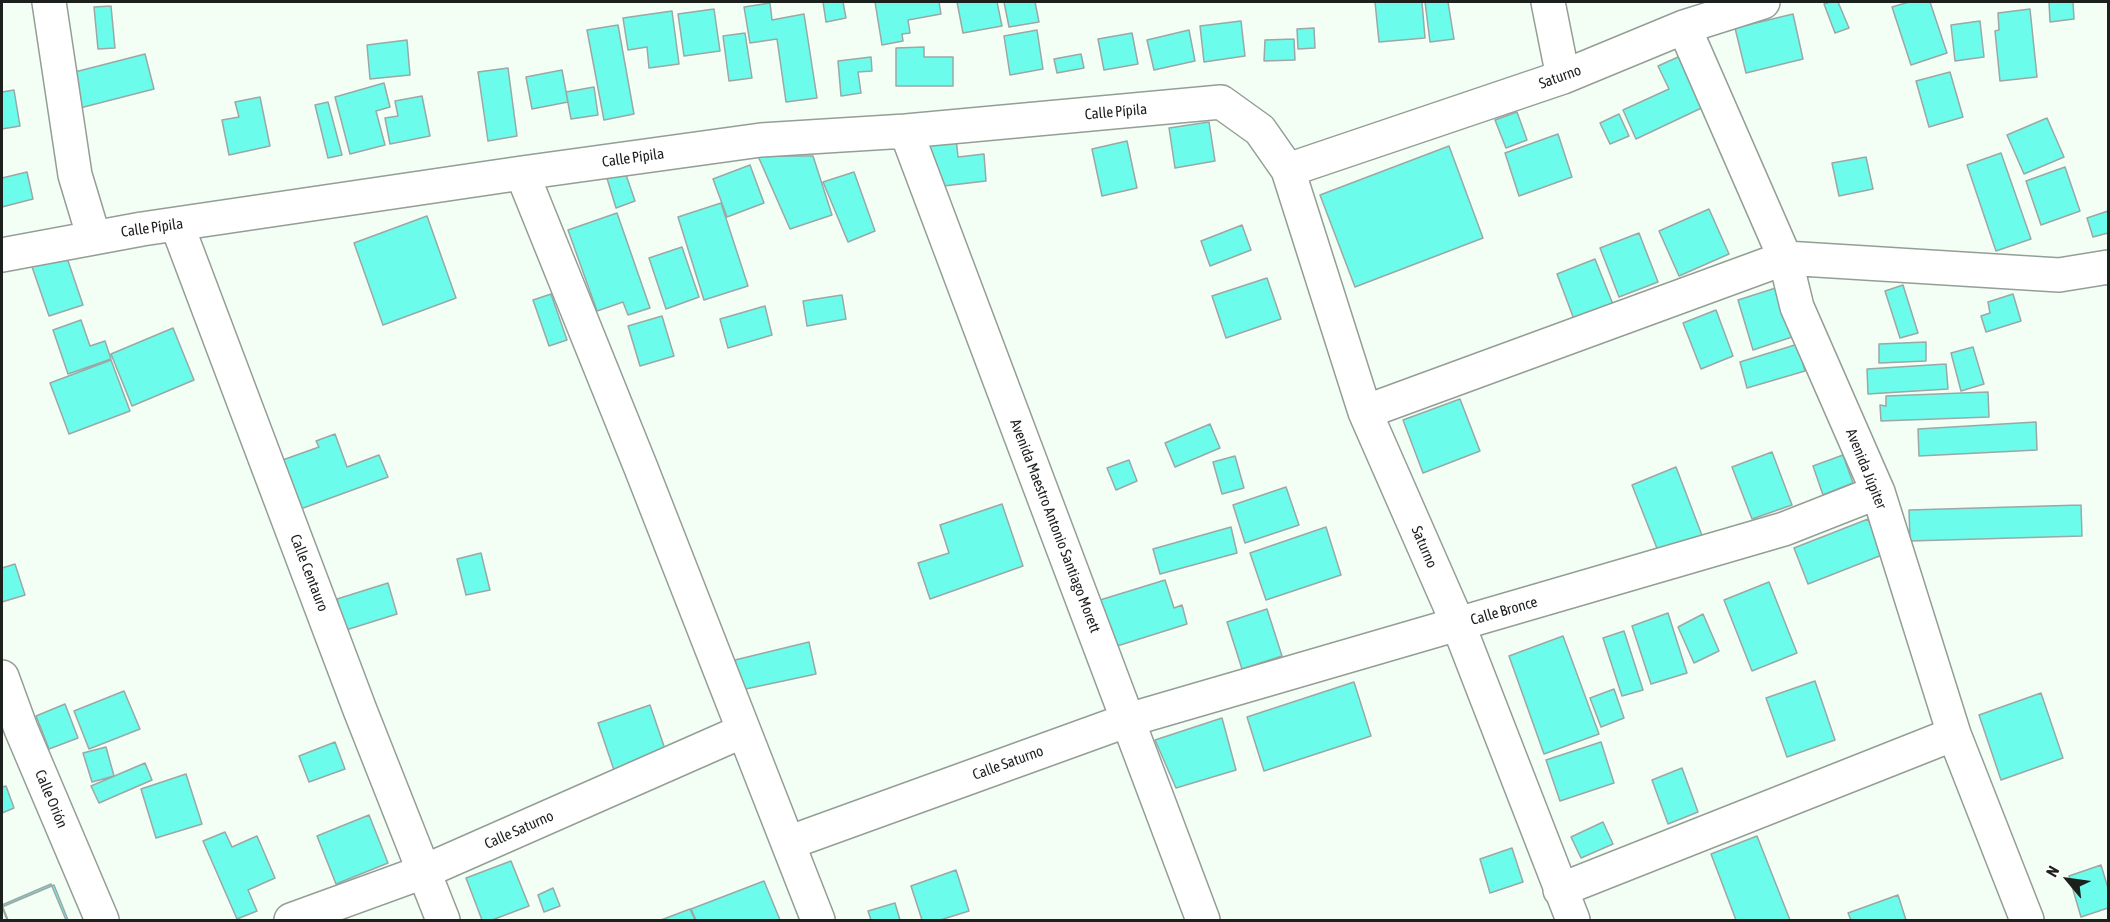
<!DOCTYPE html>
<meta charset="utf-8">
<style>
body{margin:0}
#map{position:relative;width:2110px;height:922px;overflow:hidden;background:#f3fef5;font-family:"Asap Condensed",sans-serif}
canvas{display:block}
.frame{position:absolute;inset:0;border:3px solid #1d211e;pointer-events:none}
.north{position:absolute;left:2038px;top:850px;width:60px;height:60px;-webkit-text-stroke:4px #fff;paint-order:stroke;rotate:299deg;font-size:16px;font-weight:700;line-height:24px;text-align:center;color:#1d211e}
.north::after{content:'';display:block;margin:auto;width:21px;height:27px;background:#1d211e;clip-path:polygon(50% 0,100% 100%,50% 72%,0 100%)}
</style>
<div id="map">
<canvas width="2110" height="922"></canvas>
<div class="frame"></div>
<div class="north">N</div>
</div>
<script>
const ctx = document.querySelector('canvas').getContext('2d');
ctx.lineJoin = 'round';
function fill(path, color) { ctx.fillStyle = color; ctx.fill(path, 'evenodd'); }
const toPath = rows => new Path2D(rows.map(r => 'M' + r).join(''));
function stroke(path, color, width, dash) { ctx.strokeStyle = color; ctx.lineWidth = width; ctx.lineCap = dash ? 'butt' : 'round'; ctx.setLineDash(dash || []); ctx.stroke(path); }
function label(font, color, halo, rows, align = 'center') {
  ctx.font = font + ' "Asap Condensed",sans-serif'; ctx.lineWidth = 5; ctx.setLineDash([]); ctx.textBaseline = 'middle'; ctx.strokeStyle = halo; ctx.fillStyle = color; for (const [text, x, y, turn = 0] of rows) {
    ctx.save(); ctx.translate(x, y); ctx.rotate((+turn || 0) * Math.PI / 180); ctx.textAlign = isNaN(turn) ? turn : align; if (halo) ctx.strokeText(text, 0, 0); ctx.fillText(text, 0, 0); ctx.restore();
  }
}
const building = toPath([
 [823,2,843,2,846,18,826,22,823,2],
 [875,2,939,2,941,14,908,20,910,33,902,34,903,41,882,45,875,2],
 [957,2,997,2,1002,26,963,33,957,2],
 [1004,2,1035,2,1039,22,1009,27,1004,2],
 [1375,2,1422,2,1425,38,1379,42,1375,2],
 [1425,2,1448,2,1454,39,1430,42,1425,2],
 [1830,2,1838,2,1849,28,1835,33,1824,4,1830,2],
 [1909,2,1930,2,1947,53,1911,65,1892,7,1909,2],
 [2049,2,2073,2,2074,19,2050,22,2049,2],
 [770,3,772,20,804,14,817,98,786,102,777,39,750,43,744,7,770,3],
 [111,6,115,48,98,49,94,7,111,6],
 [714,9,720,51,684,56,678,14,714,9],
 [2030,9,2037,77,2000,81,1995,31,1999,30,1998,13,2030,9],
 [672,11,679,64,649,68,647,47,628,50,623,18,672,11],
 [1793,14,1803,59,1746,73,1735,28,1793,14],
 [1241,21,1245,56,1204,62,1200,26,1241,21],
 [1980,21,1984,57,1955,61,1951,25,1980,21],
 [618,25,634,114,604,120,587,30,618,25],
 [1314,28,1315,48,1298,49,1297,29,1314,28],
 [1037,30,1043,69,1010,75,1004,36,1037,30],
 [1189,30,1195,61,1154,70,1147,40,1189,30],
 [745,33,752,78,729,81,723,36,745,33],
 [1132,33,1138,64,1104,70,1098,39,1132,33],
 [1294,39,1295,60,1264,61,1265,40,1294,39],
 [407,40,410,75,370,79,367,45,407,40],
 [924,47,924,57,953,57,953,86,896,86,896,48,924,47],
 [1687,53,1710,104,1636,139,1623,110,1669,89,1658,66,1687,53],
 [145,54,154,89,80,108,71,73,145,54],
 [1081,54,1084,68,1057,73,1054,59,1081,54],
 [871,57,872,71,858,72,861,93,841,96,838,61,871,57],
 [508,68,517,136,488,141,478,72,508,68],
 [562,70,568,102,532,109,526,77,562,70],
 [1950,72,1963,117,1929,127,1916,81,1950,72],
 [384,83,390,107,376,111,385,145,350,154,335,97,384,83],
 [594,87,598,115,571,119,566,92,594,87],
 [14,90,20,126,2,129,2,92,14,90],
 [422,96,430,136,390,144,385,118,398,116,395,101,422,96],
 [260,97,270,146,229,155,222,120,239,117,235,102,260,97],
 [328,102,342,155,328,158,315,105,328,102],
 [1517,112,1527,140,1506,148,1495,120,1517,112],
 [1619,114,1629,136,1610,144,1600,123,1619,114],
 [2047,118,2064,157,2024,174,2007,135,2047,118],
 [1209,122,1215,161,1175,168,1169,128,1209,122],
 [1558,134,1572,177,1519,196,1505,153,1558,134],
 [956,138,958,157,984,154,986,181,935,187,929,141,956,138],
 [1127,141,1137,188,1102,196,1092,149,1127,141],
 [1449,146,1483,238,1355,287,1320,195,1449,146],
 [2001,153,2031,239,1996,251,1967,165,2001,153],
 [758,156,813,156,832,215,790,229,758,156],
 [1866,157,1873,189,1839,196,1832,163,1866,157],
 [750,165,764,203,727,217,713,179,750,165],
 [2065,167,2080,211,2041,225,2026,181,2065,167],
 [624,169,635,201,616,208,606,175,624,169],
 [27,172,33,199,2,207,2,178,27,172],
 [854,172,875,231,848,242,823,182,854,172],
 [721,203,748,286,704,300,678,217,721,203],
 [1709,209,1729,254,1679,276,1659,231,1709,209],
 [2108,211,2108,233,2093,237,2087,218,2108,211],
 [617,213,650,308,628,315,623,302,597,311,568,230,617,213],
 [427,216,456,298,383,325,354,243,427,216],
 [1242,225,1251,250,1210,266,1201,241,1242,225],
 [1639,233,1658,282,1619,297,1600,248,1639,233],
 [682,247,699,297,666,309,649,258,682,247],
 [64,249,83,305,49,316,30,261,64,249],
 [1595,259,1614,307,1575,322,1557,274,1595,259],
 [1267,278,1281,319,1226,338,1212,296,1267,278],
 [1903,285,1918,333,1900,338,1885,291,1903,285],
 [1782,286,1798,335,1753,350,1738,300,1782,286],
 [551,294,567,340,549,346,533,300,551,294],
 [2013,294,2021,321,1986,332,1981,316,1990,313,1988,302,2013,294],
 [842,295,846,319,807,326,803,301,842,295],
 [765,306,772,335,728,348,720,319,765,306],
 [1716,310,1733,356,1701,369,1683,323,1716,310],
 [662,316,674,356,640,366,628,326,662,316],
 [81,320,90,346,105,341,111,359,68,374,53,330,81,320],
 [173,328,194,380,132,406,111,354,173,328],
 [1926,342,1926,361,1879,363,1879,344,1926,342],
 [1798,344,1805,371,1747,388,1740,362,1798,344],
 [1973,347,1984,384,1961,391,1951,353,1973,347],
 [111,360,130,411,69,434,50,383,111,360],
 [1946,364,1948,389,1868,394,1867,369,1946,364],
 [1988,392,1989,417,1881,421,1880,405,1886,406,1886,396,1988,392],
 [1460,399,1480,451,1423,473,1403,420,1460,399],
 [2036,422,2037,450,1919,456,1918,429,2036,422],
 [1210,424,1220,448,1175,467,1165,443,1210,424],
 [335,434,347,467,379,455,388,477,295,511,277,462,319,447,316,441,335,434],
 [1772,452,1792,505,1752,519,1732,467,1772,452],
 [1843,455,1853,483,1823,495,1813,466,1843,455],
 [1235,456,1244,488,1222,494,1213,462,1235,456],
 [1129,460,1137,481,1116,490,1107,468,1129,460],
 [1676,467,1703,538,1660,556,1632,485,1676,467],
 [1286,487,1299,525,1245,543,1233,505,1286,487],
 [1002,504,1023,566,930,599,918,563,949,553,940,525,1002,504],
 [2081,505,2082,536,1910,541,1909,510,2081,505],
 [1868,519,1882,555,1808,584,1794,548,1868,519],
 [1231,527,1237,553,1160,574,1153,549,1231,527],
 [1326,527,1341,575,1266,600,1250,553,1326,527],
 [481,553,490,590,466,595,457,559,481,553],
 [15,564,25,595,2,602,2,568,15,564],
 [1165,580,1174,608,1182,605,1187,624,1114,647,1100,600,1165,580],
 [1769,582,1797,653,1752,671,1724,600,1769,582],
 [388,583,397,614,346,630,337,599,388,583],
 [1267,609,1282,656,1242,669,1227,622,1267,609],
 [1668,613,1687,673,1651,684,1632,626,1668,613],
 [1703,614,1719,651,1694,663,1678,627,1703,614],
 [1624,631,1643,690,1622,696,1603,638,1624,631],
 [1563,636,1599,734,1544,754,1509,656,1563,636],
 [809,642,816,674,741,690,735,660,809,642],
 [1815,681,1835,740,1787,757,1766,698,1815,681],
 [1354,682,1371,736,1264,771,1247,717,1354,682],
 [1614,689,1624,718,1601,727,1590,698,1614,689],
 [124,691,140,729,89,749,74,711,124,691],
 [2041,693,2063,758,2001,780,1979,715,2041,693],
 [65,704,78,738,49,749,36,716,65,704],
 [650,705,668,758,616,776,598,723,650,705],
 [1222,718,1236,770,1176,788,1155,740,1222,718],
 [335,742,345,769,309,782,299,756,335,742],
 [1601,742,1614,783,1560,801,1546,760,1601,742],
 [106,747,114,776,92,782,83,753,106,747],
 [145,763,152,780,99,803,91,786,145,763],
 [1682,768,1698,812,1668,824,1652,780,1682,768],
 [186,774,202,824,156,838,141,789,186,774],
 [6,786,14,808,2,813,2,787,6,786],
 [369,815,388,863,336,884,317,836,369,815],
 [1603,822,1613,844,1581,858,1571,837,1603,822],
 [225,832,232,847,257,836,275,878,248,890,257,911,237,919,203,841,225,832],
 [1757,836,1790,920,1736,920,1711,854,1757,836],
 [1512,848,1523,882,1490,893,1480,859,1512,848],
 [511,861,529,906,492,920,482,920,466,878,511,861],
 [2101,865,2108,888,2108,908,2081,917,2069,876,2101,865],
 [956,870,969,911,940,920,922,920,911,886,956,870],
 [764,881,780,920,696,920,691,909,764,881],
 [51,884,66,920,8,920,2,905,51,884],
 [54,885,68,920,7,920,2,907,54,885],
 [553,888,560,906,544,912,538,895,553,888],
 [1898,895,1906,920,1851,920,1848,913,1898,895],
 [895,903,900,920,871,920,868,911,895,903],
 [690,909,695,920,661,920,690,909]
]);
const minor = toPath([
 [49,2,75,175,94,238],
 [1548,2,1563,77],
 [1684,27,1785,258,1797,307,1878,492,1954,734,2027,920],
 [906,131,1203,920],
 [1288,170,1563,77,1684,27,1763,2],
 [522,173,641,468,818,920],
 [177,225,360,710,443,920],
 [2,255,142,229,522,173,761,140,906,131,1221,102,1260,130,1288,170,1365,412,1458,624,1573,920],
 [1365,412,1785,258,2059,275,2108,267],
 [2,677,21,729,102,920],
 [788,843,1128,720,1784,529,1878,492],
 [1560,890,1954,734],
 [291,920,423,872,743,731]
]);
const streetNames = [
 ["Saturno",1560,77,-20],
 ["Calle Pípila",1116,112,-5],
 ["Calle Pípila",633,158,-8],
 ["Calle Pípila",152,228,-8],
 ["Avenida Júpiter",1866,469,68],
 ["Avenida Maestro Antonio Santiago Morett",1055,526,69],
 ["Saturno",1424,547,67],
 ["Calle Centauro",309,573,69],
 ["Calle Bronce",1504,611,-16],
 ["Calle Saturno",1008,763,-20],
 ["Calle Orión",51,799,67],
 ["Calle Saturno",519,830,-24]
];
fill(building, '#6cfceb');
stroke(building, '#9aa8a6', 1.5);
stroke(minor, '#949e96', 36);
stroke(minor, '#fff', 33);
label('15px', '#1d211e', '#fff', streetNames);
</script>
